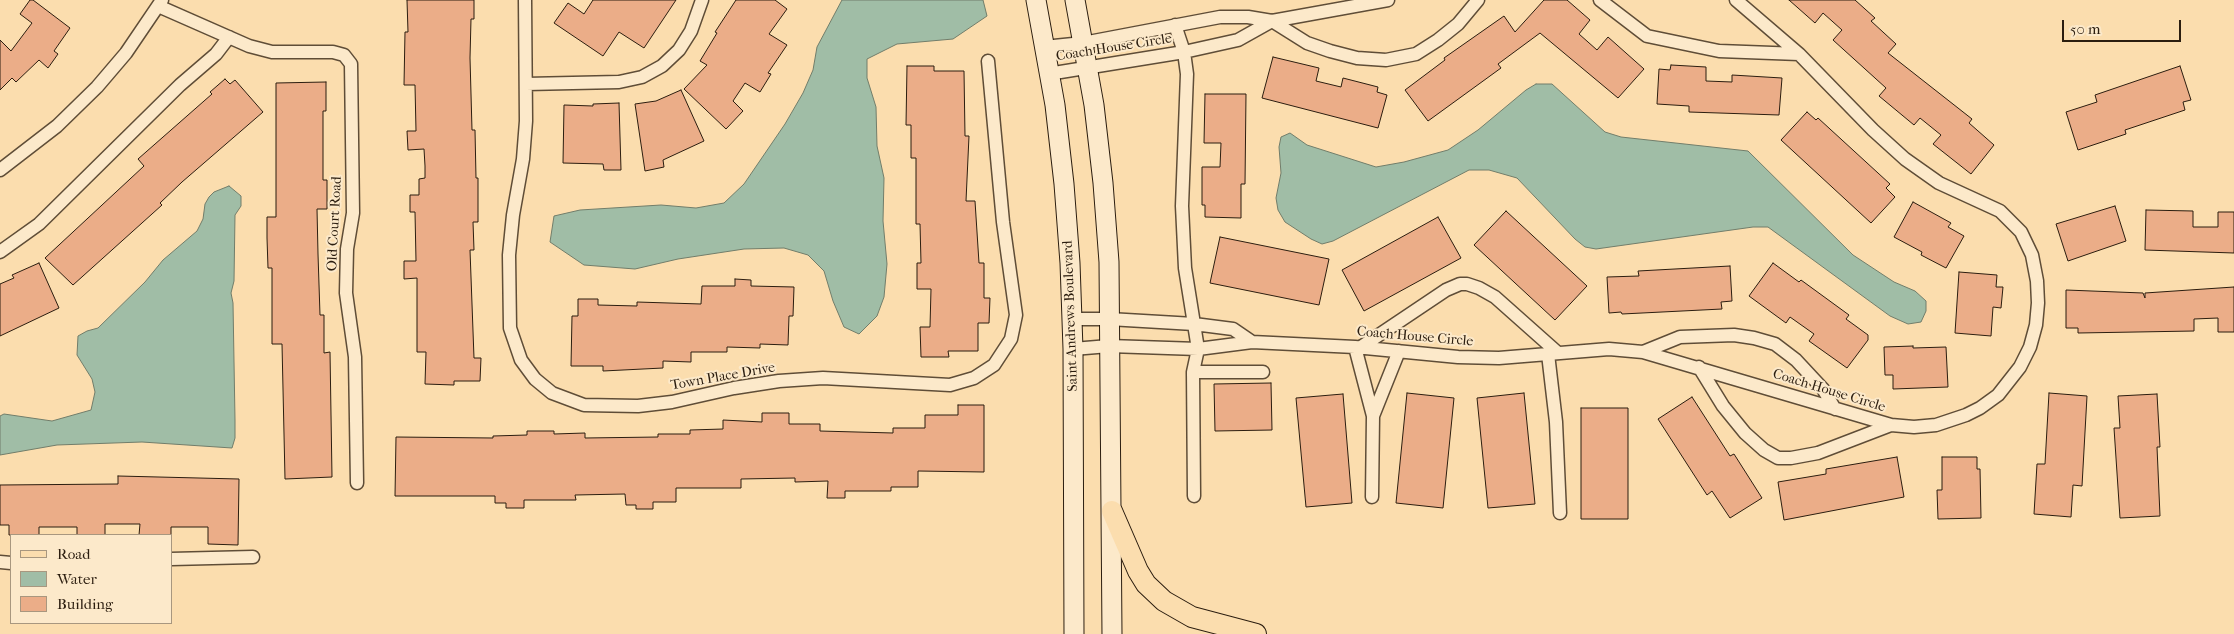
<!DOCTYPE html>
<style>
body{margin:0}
#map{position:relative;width:2234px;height:634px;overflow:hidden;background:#fbddae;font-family:"IM FELL French Canon",serif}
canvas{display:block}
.legend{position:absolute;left:10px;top:534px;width:162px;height:90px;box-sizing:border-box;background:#fce9ca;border:1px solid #a8977f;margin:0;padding:6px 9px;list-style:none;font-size:15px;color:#2b1d0f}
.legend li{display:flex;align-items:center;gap:10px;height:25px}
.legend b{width:25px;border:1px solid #a8977f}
.scale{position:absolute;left:2062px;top:20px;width:119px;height:22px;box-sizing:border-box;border:2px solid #2b1d0f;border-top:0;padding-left:6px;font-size:15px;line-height:18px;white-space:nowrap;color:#2b1d0f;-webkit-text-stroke:4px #fce9ca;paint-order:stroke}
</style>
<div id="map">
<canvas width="2234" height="634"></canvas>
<ul class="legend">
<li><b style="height:6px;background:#fbddae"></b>Road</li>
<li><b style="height:14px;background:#a0bda6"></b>Water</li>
<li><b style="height:14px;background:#ebad88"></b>Building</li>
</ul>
<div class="scale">50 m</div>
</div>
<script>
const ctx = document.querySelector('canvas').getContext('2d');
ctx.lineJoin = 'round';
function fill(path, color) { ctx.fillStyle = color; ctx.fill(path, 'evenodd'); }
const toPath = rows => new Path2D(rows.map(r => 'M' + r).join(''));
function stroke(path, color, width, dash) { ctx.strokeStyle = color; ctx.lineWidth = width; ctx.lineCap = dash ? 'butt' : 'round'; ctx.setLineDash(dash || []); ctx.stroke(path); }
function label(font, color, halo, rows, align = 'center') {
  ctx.font = font + ' "IM FELL French Canon",serif'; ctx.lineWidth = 4; ctx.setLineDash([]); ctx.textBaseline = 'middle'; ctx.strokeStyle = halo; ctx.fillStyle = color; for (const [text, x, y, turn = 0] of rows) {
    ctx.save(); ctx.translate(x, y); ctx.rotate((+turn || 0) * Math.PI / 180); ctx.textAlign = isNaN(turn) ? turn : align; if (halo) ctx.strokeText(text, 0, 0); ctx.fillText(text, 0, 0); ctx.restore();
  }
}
const water = toPath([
 [842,0,983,0,987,16,953,39,897,44,867,59,867,78,876,107,877,146,884,178,883,221,887,264,884,297,877,316,859,334,844,327,833,301,824,271,808,255,784,248,744,249,678,259,635,269,584,265,550,242,554,216,580,210,661,205,696,208,724,203,744,184,785,124,803,93,813,70,817,47,842,0],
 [1536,84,1552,84,1605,132,1621,137,1748,151,1853,255,1894,282,1915,291,1926,301,1926,311,1921,322,1908,324,1890,316,1768,227,1753,227,1596,249,1585,247,1575,239,1517,178,1489,170,1469,170,1333,241,1322,244,1311,239,1285,222,1278,210,1276,198,1281,173,1279,147,1281,137,1290,133,1307,145,1376,167,1404,162,1448,150,1478,130,1526,90,1536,84],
 [229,186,241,196,241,206,235,215,234,281,231,293,233,303,235,420,235,438,232,448,142,442,57,445,0,455,0,416,4,414,52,421,91,410,95,392,92,379,77,355,78,336,87,331,98,328,145,282,163,260,197,231,203,219,205,204,209,197,214,192,229,186]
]);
const building = toPath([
 [30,0,33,0,70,28,54,51,58,54,48,68,39,60,16,82,12,78,0,90,0,40,11,51,32,23,20,14,30,0],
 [407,0,474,0,474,19,471,19,470,58,472,130,475,130,476,178,478,178,478,222,473,222,474,250,470,250,474,358,481,358,480,381,454,381,454,385,425,384,426,352,417,352,417,278,404,279,404,261,416,261,415,212,410,212,410,195,419,195,419,179,425,178,425,166,424,149,408,150,407,131,416,131,415,85,404,85,405,32,408,32,407,0],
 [593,0,676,0,644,48,619,32,603,56,554,23,568,3,584,14,593,0],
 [736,0,775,0,787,9,769,34,787,45,768,73,771,74,760,92,745,83,733,101,743,111,726,129,684,89,707,65,700,61,717,33,715,32,736,0],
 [1544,0,1567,0,1590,20,1579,34,1597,50,1608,37,1644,69,1618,98,1540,33,1498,64,1501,68,1428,121,1405,90,1445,60,1444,58,1504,16,1515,32,1544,0],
 [1789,0,1855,0,1875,18,1871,21,1896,44,1888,53,1972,119,1969,123,1994,145,1971,174,1933,144,1941,135,1920,118,1914,125,1879,96,1886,88,1833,40,1842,30,1823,13,1815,23,1789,0],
 [1273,57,1319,68,1316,81,1341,87,1343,78,1378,87,1377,92,1387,95,1378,128,1262,98,1273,57],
 [1671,65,1706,67,1706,81,1732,82,1732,75,1782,78,1779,115,1689,112,1689,106,1657,104,1659,69,1670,70,1671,65],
 [907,66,934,66,934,71,964,71,965,136,969,136,966,201,975,201,979,263,984,263,984,298,990,298,989,323,978,323,978,351,948,351,949,357,921,357,920,327,930,327,931,289,917,289,917,263,921,263,920,224,916,224,916,158,911,158,911,125,906,125,907,66],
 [2180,66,2191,100,2183,102,2185,110,2125,130,2126,134,2078,150,2066,112,2097,102,2095,95,2180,66],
 [225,79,230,84,235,80,263,112,182,182,160,203,162,205,73,285,45,258,144,166,138,159,212,94,210,92,225,79],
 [326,82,326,111,323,111,323,180,327,180,327,209,317,209,318,254,320,315,324,315,324,353,330,352,332,477,285,479,282,344,272,344,272,268,268,268,267,238,267,217,276,217,276,83,326,82],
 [681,90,704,141,663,160,664,167,645,171,635,104,656,101,681,90],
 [1205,94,1246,94,1245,184,1241,184,1241,218,1205,217,1205,205,1202,205,1202,167,1220,167,1221,143,1204,143,1205,94],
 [619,103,621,170,604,170,603,164,563,163,564,105,593,106,593,104,619,103],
 [1807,112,1816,120,1818,118,1890,184,1886,188,1895,197,1871,223,1781,140,1807,112],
 [1913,202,1951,223,1948,227,1964,236,1946,268,1921,255,1922,252,1894,237,1913,202],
 [2115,206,2126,241,2068,261,2056,224,2115,206],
 [2146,210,2193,211,2193,227,2218,227,2218,212,2234,212,2234,253,2145,250,2146,210],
 [1506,211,1587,286,1555,320,1474,245,1506,211],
 [1438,217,1461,258,1364,311,1342,270,1438,217],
 [1220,237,1329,259,1319,305,1210,283,1220,237],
 [39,263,59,308,0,336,0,284,14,278,12,275,39,263],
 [1773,263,1799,282,1801,280,1849,315,1846,319,1868,335,1868,340,1847,368,1809,341,1814,334,1790,317,1786,323,1749,296,1773,263],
 [1730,266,1732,301,1721,302,1722,309,1622,314,1621,312,1609,313,1607,277,1639,276,1638,271,1730,266],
 [1959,272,1997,275,1996,287,2003,287,2001,308,1993,307,1991,336,1955,333,1959,272],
 [735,279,751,280,751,286,794,287,793,316,789,316,788,345,760,344,760,348,727,347,727,352,691,352,691,362,663,361,663,368,603,371,603,366,571,366,572,316,578,316,578,299,598,299,598,305,637,306,637,302,701,304,702,286,735,286,735,279],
 [2234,287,2234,332,2218,332,2218,318,2194,319,2194,331,2078,333,2078,328,2066,328,2066,290,2143,293,2145,298,2145,293,2234,287],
 [1913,346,1913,348,1946,347,1948,387,1893,389,1893,375,1885,375,1884,347,1913,346],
 [1271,383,1272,430,1215,431,1214,384,1271,383],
 [1407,393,1454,398,1443,508,1396,503,1407,393],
 [1524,393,1535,504,1488,508,1477,398,1524,393],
 [2049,393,2087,396,2082,486,2073,485,2071,517,2034,514,2037,464,2045,464,2049,393],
 [1343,394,1352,503,1306,507,1296,398,1343,394],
 [2157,394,2160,447,2157,447,2160,516,2120,518,2114,428,2120,428,2118,396,2157,394],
 [1692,397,1730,456,1734,454,1762,498,1730,518,1712,491,1707,495,1658,419,1692,397],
 [958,405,984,405,984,472,918,471,918,487,891,487,891,491,845,491,845,498,827,498,828,481,795,482,795,478,741,479,741,488,676,488,676,502,653,502,653,509,636,509,636,505,626,505,625,494,575,495,576,500,524,500,524,508,506,508,506,503,495,503,495,496,395,496,396,437,493,438,493,436,527,435,527,431,554,431,554,434,585,433,585,438,658,437,658,434,690,434,690,430,723,429,723,420,762,422,762,413,789,413,789,424,820,424,820,431,893,433,893,428,925,428,925,415,958,415,958,405],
 [1581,408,1628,408,1628,519,1581,519,1581,408],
 [1897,457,1904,497,1784,520,1778,482,1826,474,1826,469,1897,457],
 [1942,457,1977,457,1977,469,1980,469,1981,518,1938,519,1937,490,1942,490,1942,457],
 [118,476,239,479,238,545,208,544,208,527,171,527,171,535,139,535,140,524,105,524,105,535,77,535,77,527,39,527,39,535,9,535,9,525,0,525,0,485,118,484,118,476]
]);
const street = toPath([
 [525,0,526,121,523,159,513,215,509,255,510,328,521,360,535,379,552,393,584,405,638,406,672,402,734,388,779,381,823,378,950,385,974,378,994,365,1011,339,1016,315,1003,222,988,61],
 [1600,0,1647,36,1719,51,1799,54],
 [158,6,249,46,272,52,333,52,344,55,351,64,353,213,347,249,346,293,355,357,357,483],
 [1175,25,1184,52,1187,74,1182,206,1185,268,1198,349,1193,372,1194,496],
 [1044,47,1083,43,1220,17,1248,17,1272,21,1307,43,1330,51,1357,58,1386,60,1416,54,1438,40,1458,24,1478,0],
 [1048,74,1184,52,1238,40,1272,21,1388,0],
 [526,84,619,82,642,77,662,66,679,50,691,31,702,0],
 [0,170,57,126,97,87,126,53,162,0],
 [0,252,39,224,180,85,216,54,229,37],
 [1072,319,1109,319,1194,324,1233,329,1252,342],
 [1355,347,1373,416,1372,497],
 [1361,347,1446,290,1460,284,1467,284,1479,288,1495,297,1558,353],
 [1073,349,1109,346,1198,349,1252,342,1355,347,1458,357,1499,358,1609,349,1643,352,1891,425,1914,427,1936,425,1966,415,1980,408,1998,395,2020,367,2030,347,2036,325,2038,303,2037,281,2032,255,2021,232,2000,211,1939,183,1905,159,1873,130,1799,54,1736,0],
 [1643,352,1680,337,1734,335,1754,338,1775,344,1796,360,1823,389,1835,409],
 [1548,354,1556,422,1560,513],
 [1699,367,1723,406,1745,433,1764,450,1778,458,1791,458,1818,453,1891,425],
 [1193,372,1263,372],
 [1373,416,1399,351],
 [171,559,253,557],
 [0,562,11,563]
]);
const secondary = toPath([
 [1036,0,1055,105,1064,184,1070,263,1073,349,1074,634],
 [1075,0,1094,105,1103,183,1109,262,1112,634]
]);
const primary = toPath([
 [1112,511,1138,571,1146,584,1164,601,1192,617,1256,634]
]);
const streetNames = [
 ["Coach House Circle",1114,48,-9],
 ["Old Court Road",335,224,-87],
 ["Saint Andrews Boulevard",1071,316,-92],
 ["Coach House Circle",1415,337,5],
 ["Town Place Drive",723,377,-10],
 ["Coach House Circle",1829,391,17]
];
fill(water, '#a0bda6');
stroke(water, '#717d6a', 1);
fill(building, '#ebad88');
stroke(building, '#2b1d0f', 1);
stroke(street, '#5f4d37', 15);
stroke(secondary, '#2b1d0f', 21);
stroke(primary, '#2b1d0f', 22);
stroke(street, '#fce9ca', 12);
stroke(secondary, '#fce9ca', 19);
stroke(primary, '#fbddae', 20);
label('14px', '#2b1d0f', '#fce9ca', streetNames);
</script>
